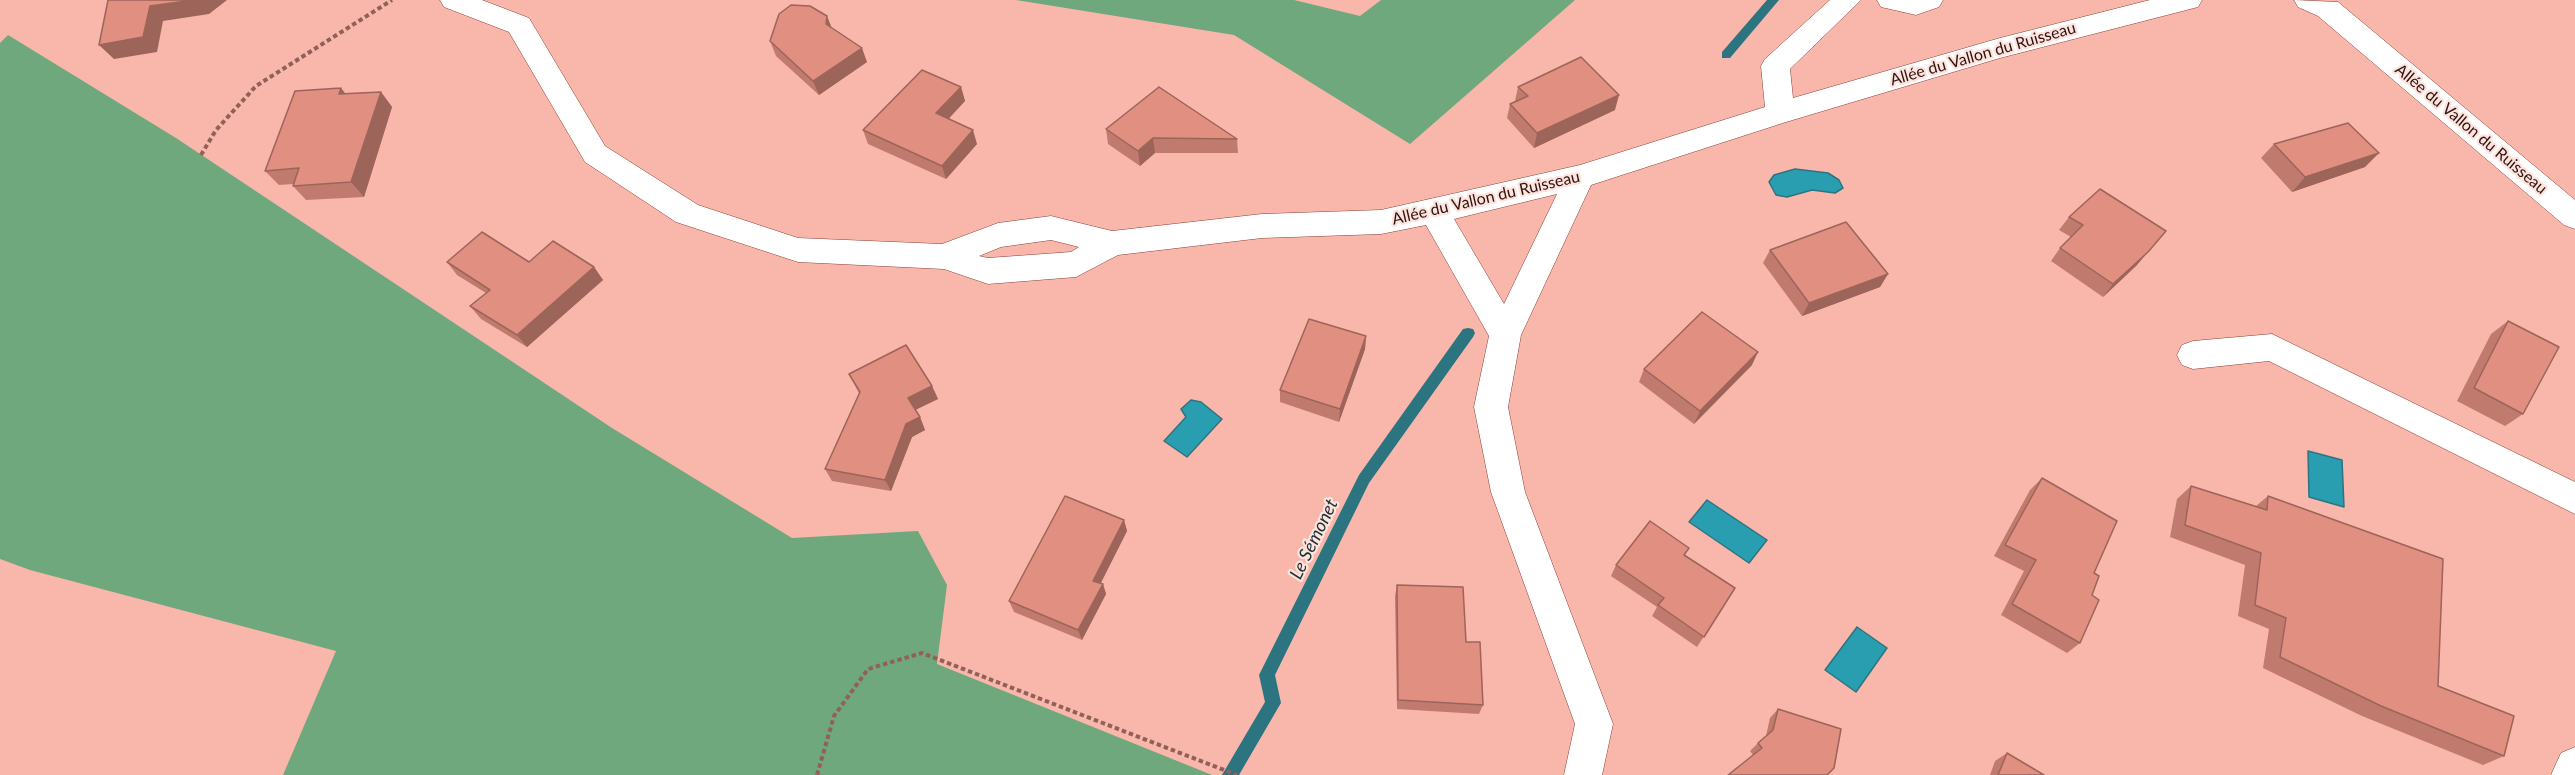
<!DOCTYPE html>
<meta charset="utf-8">
<style>
body{margin:0}
canvas{display:block;background:#f9b6aa}
</style>
<canvas width="2575" height="775"></canvas>
<script>
const ctx = document.querySelector('canvas').getContext('2d');
ctx.lineJoin = 'round';
function fill(path, color) { ctx.fillStyle = color; ctx.fill(path, 'evenodd'); }
const toPath = rows => new Path2D(rows.map(r => 'M' + r).join(''));
function stroke(path, color, width, dash) { ctx.strokeStyle = color; ctx.lineWidth = width; ctx.lineCap = dash ? 'butt' : 'round'; ctx.setLineDash(dash || []); ctx.stroke(path); }
function label(font, color, halo, rows, align = 'center') {
  ctx.font = font + ' Lato,sans-serif'; ctx.lineWidth = 4.5; ctx.setLineDash([]); ctx.textBaseline = 'middle'; ctx.strokeStyle = halo; ctx.fillStyle = color; for (const [text, x, y, turn = 0] of rows) {
    ctx.save(); ctx.translate(x, y); ctx.rotate((+turn || 0) * Math.PI / 180); ctx.textAlign = isNaN(turn) ? turn : align; if (halo) ctx.strokeText(text, 0, 0); ctx.fillText(text, 0, 0); ctx.restore();
  }
}
const green = toPath([
 [1016,0,1294,0,1360,16,1381,0,1575,0,1410,144,1234,35],
 [8,35,176,138,612,428,792,538,918,531,947,585,937,664,1212,775,283,775,336,651,30,570,0,559,0,43]
]);
const water = toPath([
 [1795,169,1828,173,1839,180,1843,188,1835,193,1812,190,1787,197,1776,195,1769,182,1774,175,1795,169],
 [1191,400,1201,402,1222,419,1187,457,1164,441,1186,417,1181,409,1191,400],
 [2308,451,2342,460,2344,507,2309,497,2308,451],
 [1707,500,1767,540,1749,563,1689,522,1707,500],
 [1857,627,1887,648,1856,692,1825,670,1857,627]
]);
const stream = toPath([
 [1767,0,1779,0,1730,58,1722,58,1722,52,1767,0],
 [1468,328,1473,329,1475,333,1473,337,1369,483,1275,675,1281,703,1278,708,1239,775,1222,775,1265,702,1259,675,1359,475,1463,329,1468,328]
]);
const path = toPath([
 [201,155,216,130,256,86,392,0],
 [817,775,834,716,868,669,922,653,1237,775]
]);
const minor = toPath([
 [440,0,482,0,529,18,605,146,698,205,798,238,942,244,998,223,1051,216,1112,231,1262,214,1381,210,1580,165,1765,107,1761,66,1765,59,1830,0,1861,0,1790,69,1793,98,2000,38,2150,0,2202,0,2198,7,2000,58,1786,122,1591,185,1521,335,1508,407,1525,492,1613,724,1602,775,1564,775,1575,724,1491,492,1474,407,1489,336,1426,225,1381,234,1262,238,1118,255,1076,277,988,284,944,269,798,262,676,222,585,162,509,32,444,7,440,0],
 [1557,194,1504,304,1454,219,1557,194],
 [1051,240,1079,247,1071,252,988,258,979,256,1001,247,1051,240],
 [1877,0,1943,0,1939,7,1916,15,1881,7,1877,0],
 [2294,0,2338,2,2575,200,2575,229,2564,225,2318,16,2298,7,2294,0],
 [2272,334,2575,482,2575,514,2269,361,2193,369,2182,365,2177,355,2182,345,2193,341,2272,334],
 [2575,747,2575,775,2551,775,2561,753,2575,747]
]);
const wall = toPath([
 [832,28,867,62,819,95,776,56,770,41],
 [961,87,965,101,949,118,977,144,946,179,868,144,863,130],
 [1518,87,1615,110,1534,148,1507,118,1510,104,1515,101],
 [381,92,392,107,364,197,306,200,293,186,293,184,279,185,265,171,346,94],
 [1106,129,1237,139,1238,153,1155,153,1140,166,1108,144],
 [2274,144,2365,167,2292,192,2261,158],
 [2100,189,2137,265,2103,297,2051,261,2060,248,2071,237,2059,230,2069,217],
 [1770,250,1888,274,1880,287,1802,316,1763,263],
 [447,262,529,262,594,267,603,280,527,347,481,319,470,306,486,293,457,275],
 [2508,321,2523,414,2505,426,2457,401,2491,334],
 [1366,336,1365,349,1339,422,1280,402,1280,390],
 [1752,365,1694,424,1639,382,1644,369],
 [849,374,932,386,938,399,915,410,920,417,925,430,912,437,891,491,832,481,825,469,859,393],
 [2042,478,2094,573,2092,595,2080,643,2067,653,2001,615,2024,571,1994,556,2030,490],
 [2191,486,2256,506,2268,496,2438,686,2504,756,2483,765,2362,716,2263,668,2269,629,2238,616,2245,565,2170,537,2177,499],
 [1124,520,1127,531,1101,583,1103,584,1106,594,1082,640,1014,612,1009,601],
 [1685,555,1735,588,1697,647,1652,616,1657,607,1611,576,1616,565],
 [1397,585,1466,642,1483,705,1479,714,1397,709,1395,596],
 [1778,709,1827,775,1753,755,1750,751,1758,743,1766,736,1770,718],
 [2007,753,2044,775,1990,775,1995,761]
]);
const shadedWall = toPath([
 [194,0,227,0,209,14,163,21,157,52,114,59,99,45,150,6],
 [827,16,833,31,826,24],
 [862,48,867,62,819,95,813,81],
 [961,87,965,101,941,127,936,113],
 [341,88,353,103,339,94],
 [381,92,392,107,364,197,351,182],
 [1619,95,1615,110,1534,148,1537,133],
 [973,130,977,144,946,179,942,166],
 [1153,138,1155,153,1140,166,1138,151],
 [2379,153,2365,167,2292,192,2305,177],
 [2148,252,2137,265,2103,297,2113,284],
 [594,267,603,280,527,347,517,335],
 [1888,274,1880,287,1802,316,1809,303],
 [1366,336,1365,349,1339,422,1340,409],
 [1758,352,1752,365,1694,424,1700,411],
 [932,386,938,399,913,411,908,398],
 [920,417,925,430,912,437,891,491,885,480,906,424],
 [1124,520,1127,531,1096,592,1093,581],
 [1103,584,1106,594,1082,640,1078,630]
]);
const building = toPath([
 [108,0,194,0,150,6,143,37,99,45,108,0],
 [791,5,810,6,827,16,826,24,862,48,813,81,770,41,779,14,791,5],
 [1581,57,1619,95,1537,133,1510,104,1528,96,1518,87,1581,57],
 [922,70,961,87,936,113,973,130,942,166,863,130,922,70],
 [1159,87,1237,139,1153,138,1138,151,1106,129,1159,87],
 [341,88,339,94,381,92,351,182,293,186,299,168,265,171,295,91,341,88],
 [2348,123,2379,153,2305,177,2274,144,2348,123],
 [2100,189,2166,231,2148,252,2113,284,2060,248,2083,225,2069,217,2100,189],
 [1846,222,1888,274,1809,303,1770,250,1846,222],
 [482,232,529,262,553,241,594,267,517,335,470,306,490,290,447,262,482,232],
 [1702,312,1758,352,1700,411,1644,369,1702,312],
 [1309,319,1366,336,1340,409,1280,390,1309,319],
 [2508,321,2559,347,2523,414,2474,388,2508,321],
 [906,345,932,386,908,398,920,417,906,424,885,480,825,469,860,392,849,374,906,345],
 [2042,478,2117,521,2094,573,2099,576,2092,595,2099,600,2080,643,2012,604,2036,560,2005,545,2042,478],
 [2191,486,2267,510,2268,496,2443,559,2438,686,2514,716,2504,756,2381,706,2280,657,2286,618,2255,605,2261,553,2185,525,2191,486],
 [1065,496,1124,520,1093,581,1103,584,1078,630,1009,601,1065,496],
 [1650,521,1689,548,1684,555,1735,588,1704,637,1658,605,1664,598,1616,565,1650,521],
 [1397,585,1463,587,1466,642,1480,642,1483,705,1398,700,1397,585],
 [1778,709,1841,729,1834,768,1827,775,1728,775,1762,748,1758,743,1773,730,1778,709],
 [2007,753,2044,775,1998,775,2007,753]
]);
const streetNames = [
 ["Allée du Vallon du Ruisseau",1983,54,-16],
 ["Allée du Vallon du Ruisseau",2471,129,40],
 ["Allée du Vallon du Ruisseau",1486,198,-13]
];
const waterNames = [
 ["Le Sémonet",1314,539,-64]
];
fill(green, '#6ea87c');
fill(water, '#2a9eb1');
stroke(water, '#2c7480', 1.5);
fill(stream, '#2c7480');
stroke(minor, '#884135', 1);
stroke(path, '#916159', 4, [4.5, 3]);
fill(minor, '#fff');
fill(wall, '#c17b6e');
fill(shadedWall, '#9d645a');
fill(building, '#e08f80');
stroke(building, '#9d645a', 1.5);
label('16px', '#30120d', '#fde3de', streetNames);
label('italic 18px', '#1a2e31', '#fde3de', waterNames);
</script>
